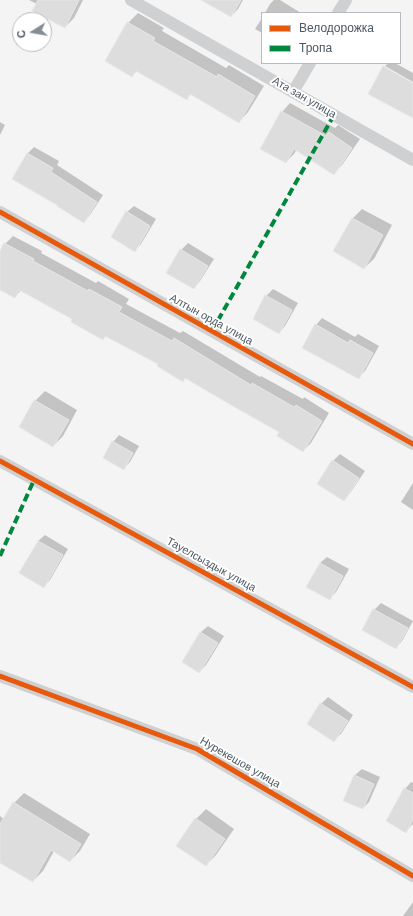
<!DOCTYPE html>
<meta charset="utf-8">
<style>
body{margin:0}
#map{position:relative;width:413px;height:916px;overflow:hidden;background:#f4f4f4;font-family:"DM Sans",sans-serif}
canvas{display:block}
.legend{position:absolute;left:261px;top:12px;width:140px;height:52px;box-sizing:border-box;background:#fff;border:1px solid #b7bbc0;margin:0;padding:5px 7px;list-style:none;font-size:12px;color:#4a5661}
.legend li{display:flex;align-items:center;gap:8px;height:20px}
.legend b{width:20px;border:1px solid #b7bbc0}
.north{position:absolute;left:12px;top:12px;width:40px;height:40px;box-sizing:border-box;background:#fff;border:1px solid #b7bbc0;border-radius:50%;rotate:259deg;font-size:11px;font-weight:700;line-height:16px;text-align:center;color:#4a5661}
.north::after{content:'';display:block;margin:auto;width:14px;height:18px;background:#868d94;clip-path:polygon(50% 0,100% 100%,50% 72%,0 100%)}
</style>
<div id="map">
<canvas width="413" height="916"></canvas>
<ul class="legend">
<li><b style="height:5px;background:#e8590c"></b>Велодорожка</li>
<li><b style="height:5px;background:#00873e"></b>Тропа</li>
</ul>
<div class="north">С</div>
</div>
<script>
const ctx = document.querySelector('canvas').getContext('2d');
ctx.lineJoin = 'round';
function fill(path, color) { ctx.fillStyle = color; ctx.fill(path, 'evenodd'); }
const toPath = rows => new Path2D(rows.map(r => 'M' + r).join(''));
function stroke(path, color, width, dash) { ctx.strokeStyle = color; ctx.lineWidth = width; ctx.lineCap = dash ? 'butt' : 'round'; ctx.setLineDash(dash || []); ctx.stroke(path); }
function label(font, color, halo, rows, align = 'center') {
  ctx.font = font + ' "DM Sans",sans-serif'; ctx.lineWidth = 4; ctx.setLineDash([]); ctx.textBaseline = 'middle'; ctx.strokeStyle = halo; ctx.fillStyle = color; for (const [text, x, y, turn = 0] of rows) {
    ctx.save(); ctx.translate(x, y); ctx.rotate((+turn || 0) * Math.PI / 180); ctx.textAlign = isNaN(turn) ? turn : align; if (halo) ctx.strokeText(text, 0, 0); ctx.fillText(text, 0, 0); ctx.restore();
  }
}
const shadow = toPath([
 [29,0,83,0,74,18,65,27,37,4],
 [206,0,243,0,238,9,231,16],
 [274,0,280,0,301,13,265,13,270,4],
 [138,13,164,28,162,31,226,68,229,65,264,86,248,112,239,122,191,94,186,99,137,71,132,76,128,23],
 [262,18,262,33,255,29],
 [388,63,395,63,413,73,413,82,385,66],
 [290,103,335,128,338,125,360,139,342,165,333,174,297,149,294,154,286,162,282,112],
 [0,122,5,125,0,135],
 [34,147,59,161,57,165,103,195,90,215,84,222,27,154],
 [134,206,156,219,141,244,134,251,127,212],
 [362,209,392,225,374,259,364,268,334,251,353,218],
 [13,236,42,251,41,253,96,283,98,281,129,299,126,304,180,333,183,331,260,377,261,376,303,399,304,397,329,413,311,443,303,451,280,432,186,377,182,381,159,364,107,335,103,339,74,319,21,290,15,297,0,289,0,253,5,244],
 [188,243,214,259,200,281,194,288,181,250],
 [273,289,298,303,285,326,279,333,266,296],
 [322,318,355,337,358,334,379,346,365,371,358,378,316,325],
 [45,391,77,410,63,436,53,446,35,401],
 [119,435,139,446,130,462,123,469,113,442],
 [340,454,365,471,350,493,344,500,333,461],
 [413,483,413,510,401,502],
 [45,535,68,549,50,580,44,586,38,541],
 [327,557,349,569,336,592,329,599,320,563],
 [381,603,413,621,402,641,396,648,374,610],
 [208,626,224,636,206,665,199,672,183,662,201,632],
 [328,697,353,715,341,734,334,740,321,704],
 [362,769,380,777,369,802,363,808,344,800,355,775],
 [411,782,413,783,413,824,406,831,405,789],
 [24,793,90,834,80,851,70,861,54,851,43,871,33,881,0,862,0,816,4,819,14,803],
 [206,809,234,829,216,855,206,865,178,846,196,819],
 [413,902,413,916,403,916]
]);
const building = toPath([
 [38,0,79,0,65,28,32,11,38,0],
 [201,0,241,0,231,17,201,0],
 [127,22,155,38,153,41,217,77,218,74,255,96,239,123,190,94,187,100,136,71,132,77,105,61,127,22],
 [383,66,413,83,413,118,368,94,383,66],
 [281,111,326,136,329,132,352,148,334,175,294,149,286,163,260,149,281,111],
 [27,153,53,168,51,172,97,202,84,223,57,206,57,205,12,179,27,153],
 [126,211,150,226,135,252,111,237,126,211],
 [352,218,383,235,364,269,333,251,352,218],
 [4,243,34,259,33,261,88,291,89,289,122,307,119,312,172,341,174,338,251,385,252,383,294,407,296,405,322,421,303,452,277,436,279,432,238,409,185,378,183,382,157,366,158,364,105,336,103,340,71,322,72,319,19,290,15,298,0,290,0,251,4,243],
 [180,249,208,266,194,289,166,273,180,249],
 [265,295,292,310,279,334,253,319,265,295],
 [315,324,348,343,350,340,373,353,359,379,302,348,315,324],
 [34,400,69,420,53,447,19,427,34,400],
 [112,441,133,453,124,470,103,458,112,441],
 [332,460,359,478,344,501,317,484,332,460],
 [38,541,63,555,44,588,19,573,38,541],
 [320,563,343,576,330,600,306,587,320,563],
 [373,609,408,628,396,649,362,630,373,609],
 [200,632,218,643,199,673,182,662,200,632],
 [320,703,348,721,334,742,307,724,320,703],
 [354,775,374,784,363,809,343,801,354,775],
 [404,788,413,793,413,820,406,833,386,821,404,788],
 [13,802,81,844,70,862,51,850,33,882,0,863,0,824,13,802],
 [195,818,225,839,206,866,176,846,195,818]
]);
const minor = toPath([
 [131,0,413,160],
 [338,13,346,0],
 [293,92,310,63],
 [0,212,413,444],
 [0,461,413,687],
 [0,676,197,749,413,876]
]);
const quiet = toPath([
 [212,331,334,115],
 [0,556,34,480]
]);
const cycleway = toPath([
 [0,212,413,444],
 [0,461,413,687],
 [0,676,197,749,413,876]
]);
const streetNames = [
 ["Ата зан улица",304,98,30],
 ["Алтын орда улица",211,320,29],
 ["Тауелсыздык улица",211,565,29],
 ["Нурекешов улица",240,763,30]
];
fill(shadow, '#0003');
fill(building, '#ddddde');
stroke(building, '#e5e6e7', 1);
stroke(minor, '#ced0d2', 12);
stroke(quiet, '#00873e', 4, [8, 4]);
stroke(cycleway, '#e8590c', 5);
label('11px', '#4a5661', '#fff', streetNames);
</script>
